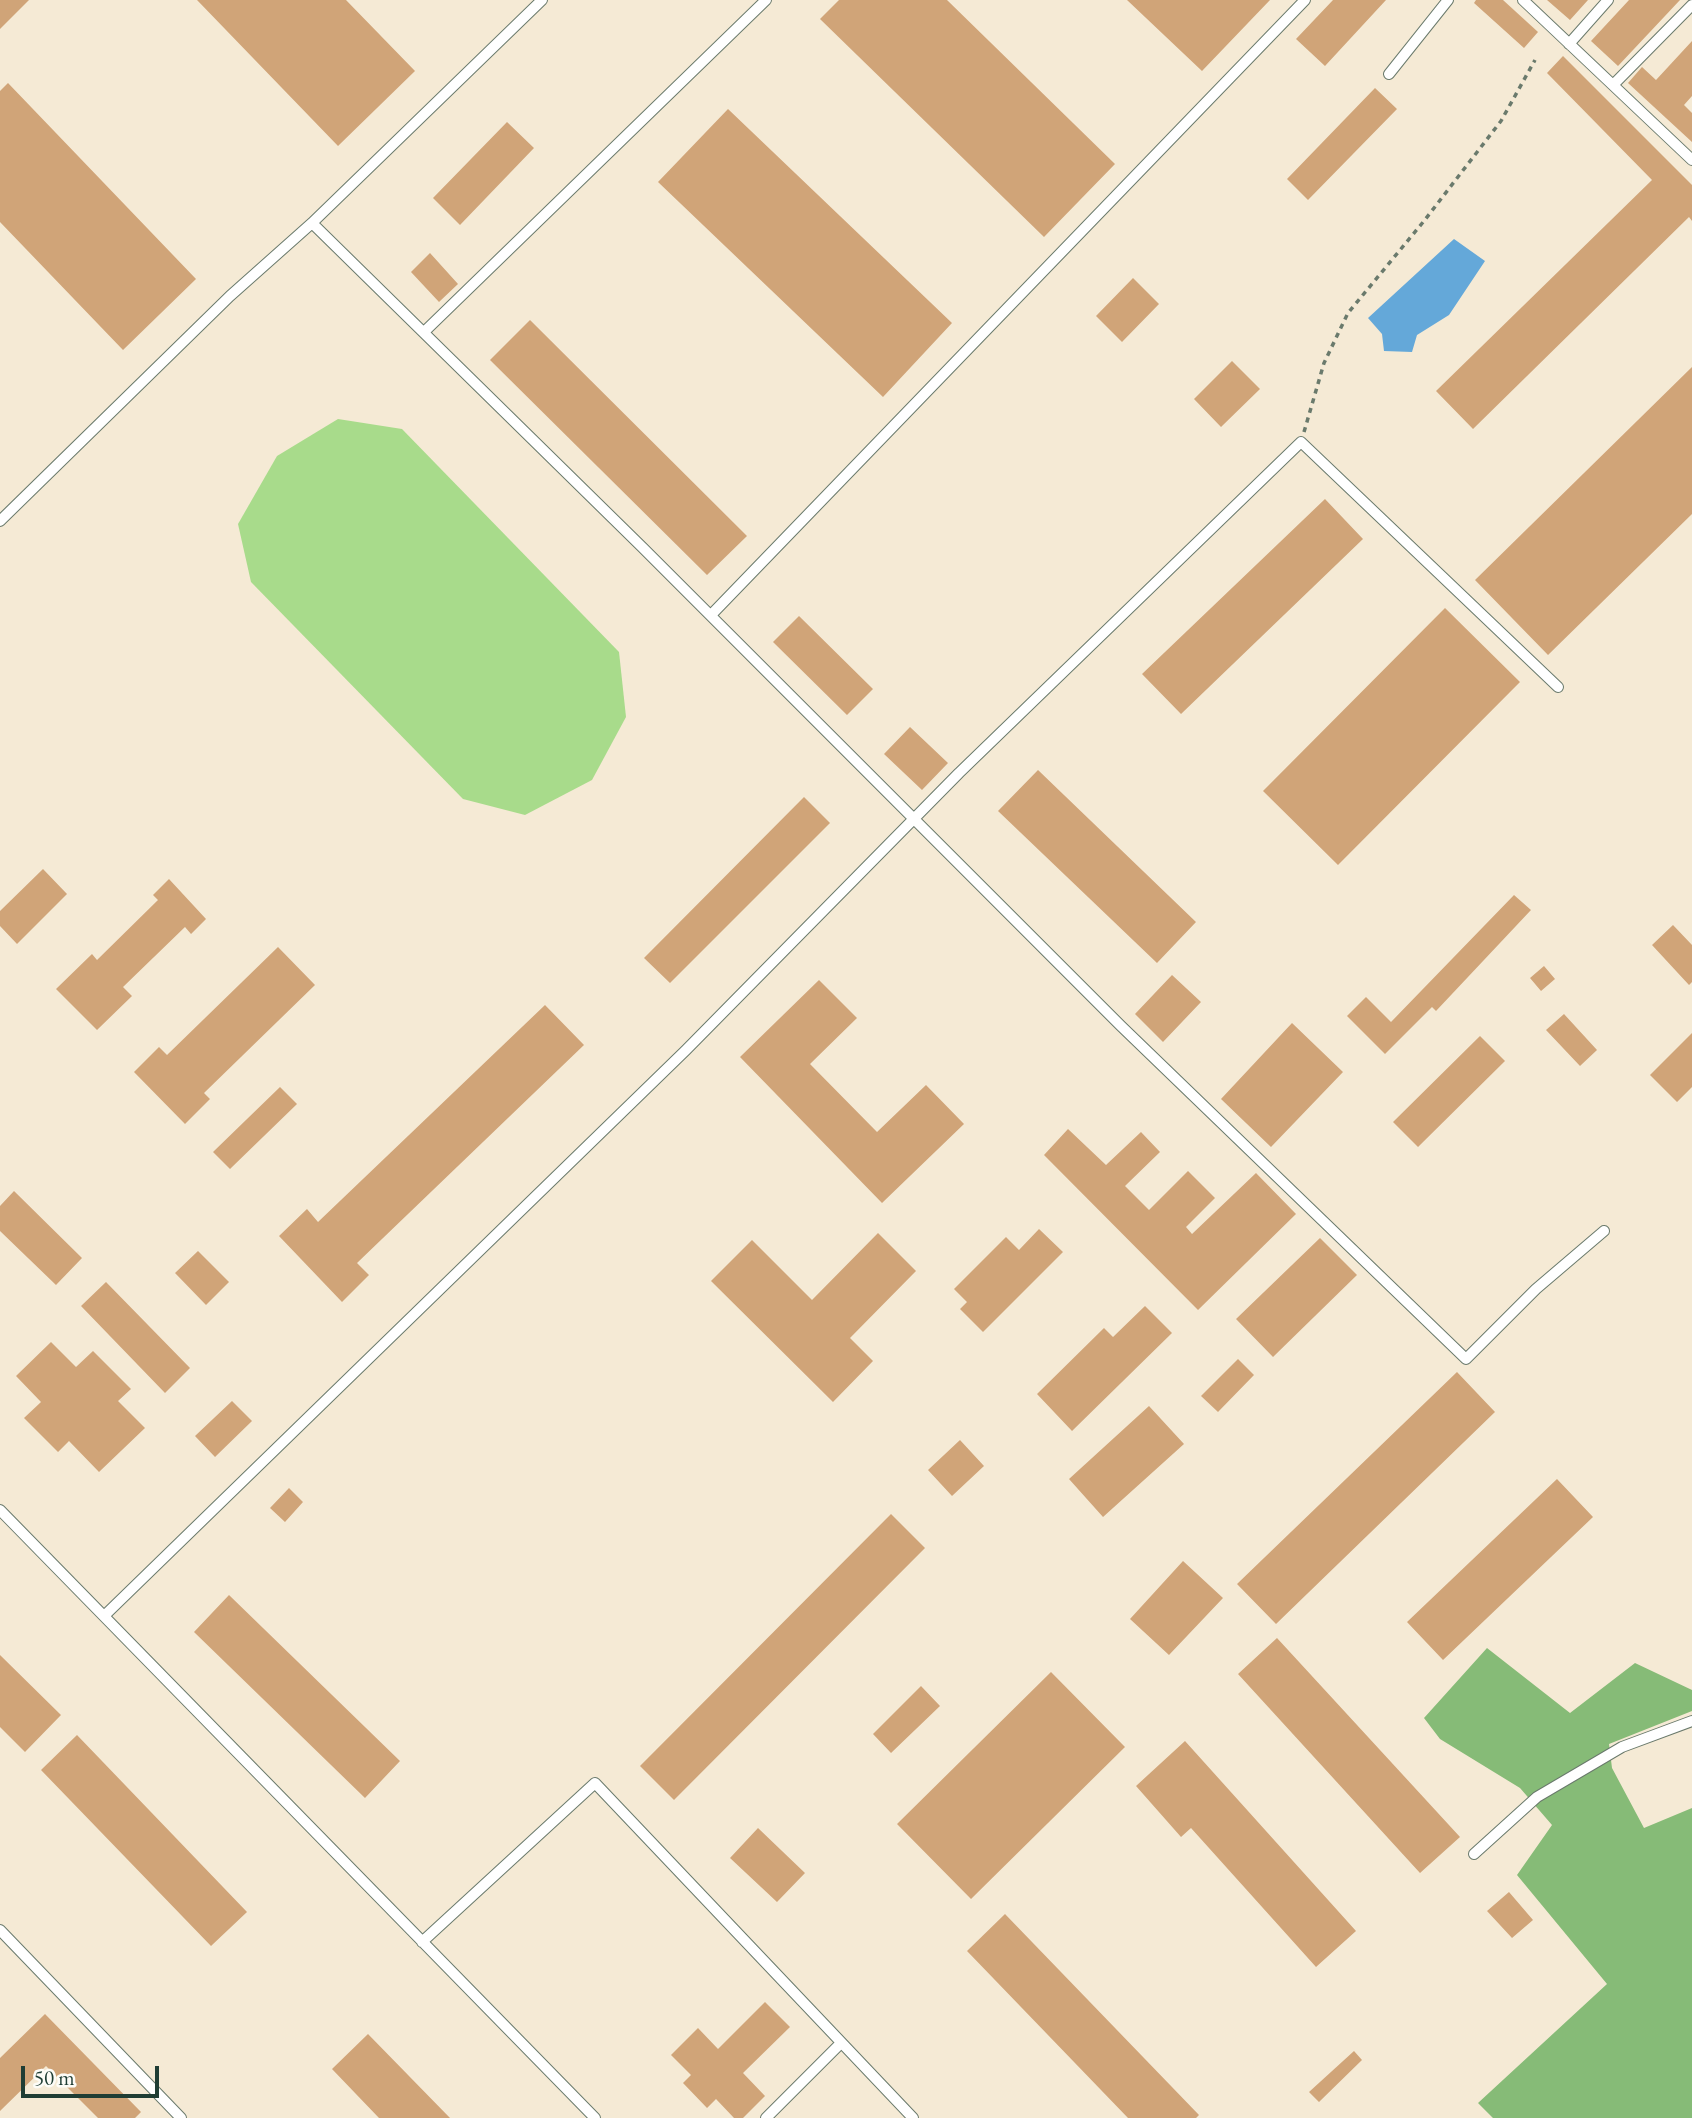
<!DOCTYPE html>
<style>
body{margin:0}
#map{position:relative;width:1692px;height:2118px;overflow:hidden;background:#f5ead5;font-family:"EB Garamond",serif}
canvas{display:block}
.scale{position:absolute;left:21px;top:2066px;width:138px;height:32px;box-sizing:border-box;border:4px solid #1f3d34;border-top:0;padding-left:9px;font-size:21px;line-height:24px;white-space:nowrap;color:#1f3d34;-webkit-text-stroke:5px #fdfcf7;paint-order:stroke}
</style>
<div id="map">
<canvas width="1692" height="2118"></canvas>
<div class="scale">50 m</div>
</div>
<script>
const ctx = document.querySelector('canvas').getContext('2d');
ctx.lineJoin = 'round';
function fill(path, color) { ctx.fillStyle = color; ctx.fill(path, 'evenodd'); }
const toPath = rows => new Path2D(rows.map(r => 'M' + r).join(''));
function stroke(path, color, width, dash) { ctx.strokeStyle = color; ctx.lineWidth = width; ctx.lineCap = dash ? 'butt' : 'round'; ctx.setLineDash(dash || []); ctx.stroke(path); }
const green = toPath([
 [338,419,402,429,619,652,626,717,592,780,525,815,463,799,251,582,238,524,277,456]
]);
const forest = toPath([
 [1487,1648,1570,1713,1635,1663,1692,1690,1692,1711,1609,1744,1612,1768,1644,1828,1692,1808,1692,2118,1493,2118,1478,2103,1607,1984,1517,1875,1552,1825,1520,1788,1440,1739,1424,1718]
]);
const water = toPath([
 [1454,239,1485,261,1449,315,1417,335,1412,352,1384,351,1382,334,1368,318]
]);
const building = toPath([
 [0,0,29,0,0,29],
 [197,0,346,0,415,71,338,146],
 [839,0,947,0,1115,164,1044,237,820,19],
 [1127,0,1270,0,1202,71],
 [1333,0,1386,0,1325,66,1296,39],
 [1476,0,1503,0,1538,32,1524,48,1474,3],
 [1547,0,1588,0,1570,20],
 [1629,0,1680,0,1618,66,1591,41],
 [1692,41,1692,96,1684,105,1692,113,1692,142,1628,83,1642,67,1656,80],
 [1563,56,1692,185,1692,221,1689,217,1473,429,1436,391,1652,180,1547,73],
 [8,83,196,279,123,350,0,222,0,91],
 [1375,88,1397,109,1308,200,1287,179],
 [728,109,952,323,883,397,658,182],
 [507,122,534,148,460,225,433,198],
 [430,253,458,284,439,302,411,272],
 [1133,278,1159,304,1122,342,1096,316],
 [530,320,747,536,707,575,490,360],
 [1232,361,1260,389,1221,427,1194,399],
 [1692,367,1692,514,1548,655,1475,580],
 [1325,499,1363,539,1181,714,1142,674],
 [1445,608,1520,682,1338,865,1263,791],
 [799,616,873,689,847,715,773,642],
 [910,727,948,763,922,790,884,754],
 [1038,770,1196,922,1157,963,998,811],
 [804,797,830,823,670,983,644,958],
 [43,869,67,894,17,944,0,926,0,911],
 [169,879,206,919,191,934,185,927,123,987,132,996,97,1030,56,989,92,954,97,960,158,900,153,895],
 [1514,895,1531,910,1436,1011,1432,1007,1385,1054,1347,1016,1366,997,1391,1022],
 [1673,925,1692,945,1692,982,1689,985,1652,945],
 [278,947,315,985,204,1093,210,1099,185,1124,134,1072,159,1047,167,1055],
 [1544,966,1555,979,1541,991,1530,978],
 [1172,975,1201,1002,1163,1042,1135,1014],
 [819,980,857,1018,810,1064,877,1132,926,1085,964,1124,882,1203,740,1057],
 [545,1005,584,1045,357,1263,369,1275,342,1302,279,1236,307,1209,318,1222],
 [1564,1014,1597,1050,1580,1066,1546,1030],
 [1292,1023,1343,1072,1271,1147,1221,1099],
 [1692,1033,1692,1087,1677,1102,1650,1075],
 [1480,1036,1505,1061,1418,1147,1393,1122],
 [280,1087,297,1104,230,1169,213,1152],
 [1068,1129,1106,1165,1141,1132,1160,1152,1125,1186,1149,1210,1188,1171,1215,1198,1186,1227,1192,1234,1256,1173,1296,1214,1198,1310,1044,1155],
 [14,1191,82,1258,56,1285,0,1231,0,1206],
 [1039,1229,1063,1252,983,1332,960,1309,967,1302,954,1289,1006,1237,1019,1250],
 [878,1233,916,1271,850,1338,873,1361,833,1402,711,1281,752,1240,812,1300],
 [1320,1238,1357,1275,1273,1357,1236,1319],
 [198,1251,229,1282,206,1305,175,1273],
 [106,1282,190,1368,165,1393,81,1306],
 [1145,1306,1172,1333,1072,1431,1037,1394,1104,1328,1113,1337],
 [51,1342,76,1367,93,1351,131,1389,118,1401,145,1428,99,1472,69,1441,58,1452,24,1418,41,1402,16,1376],
 [1238,1359,1254,1375,1218,1412,1201,1396],
 [1457,1372,1495,1412,1276,1624,1237,1584],
 [232,1401,252,1421,215,1457,195,1436],
 [1149,1406,1184,1444,1103,1517,1069,1479],
 [960,1440,984,1466,952,1496,928,1470],
 [1557,1479,1593,1517,1443,1660,1407,1622],
 [289,1488,303,1502,285,1522,270,1508],
 [891,1514,925,1548,674,1800,640,1766],
 [1183,1561,1223,1598,1169,1655,1130,1619],
 [229,1595,400,1761,365,1798,194,1632],
 [1277,1638,1460,1837,1420,1873,1238,1674],
 [0,1655,61,1715,25,1752,0,1727],
 [1051,1672,1125,1747,971,1899,897,1824],
 [921,1686,940,1706,891,1753,873,1734],
 [77,1735,247,1912,211,1946,41,1770],
 [1185,1741,1356,1931,1316,1967,1191,1828,1181,1837,1136,1786],
 [758,1828,805,1873,777,1902,730,1858],
 [1509,1892,1533,1920,1512,1938,1487,1911],
 [1005,1914,1199,2115,1196,2118,1128,2118,967,1951],
 [765,2002,790,2027,743,2073,765,2096,743,2118,734,2118,716,2099,707,2108,683,2083,691,2075,671,2055,698,2028,718,2049],
 [45,2014,141,2112,135,2118,98,2118,46,2066,0,2111,0,2058],
 [368,2034,450,2118,379,2118,332,2069],
 [1354,2051,1362,2060,1319,2102,1309,2092]
]);
const path = toPath([
 [1304,432,1324,363,1348,313,1424,221,1501,121,1535,60]
]);
const lane = toPath([
 [1523,0,1692,160],
 [1569,44,1608,0],
 [1389,74,1448,0],
 [1613,85,1692,5],
 [312,223,642,547,1121,1026,1466,1359,1536,1289,1604,1231],
 [424,332,766,0],
 [0,521,230,296,312,223,542,0],
 [711,615,1305,0],
 [0,1510,595,2118],
 [104,1616,686,1050,959,773,1301,442,1558,687],
 [1474,1854,1537,1797,1622,1747,1692,1721],
 [0,1930,181,2118],
 [422,1942,595,1783,913,2118],
 [766,2118,841,2043]
]);
fill(green, '#a8db8b');
fill(forest, '#86bb77');
fill(water, '#64a8d9');
fill(building, '#d0a478');
stroke(lane, '#6a7a6c', 12);
stroke(path, '#6a7a6c', 3.5, [5, 5]);
stroke(lane, '#fff', 10);
</script>
